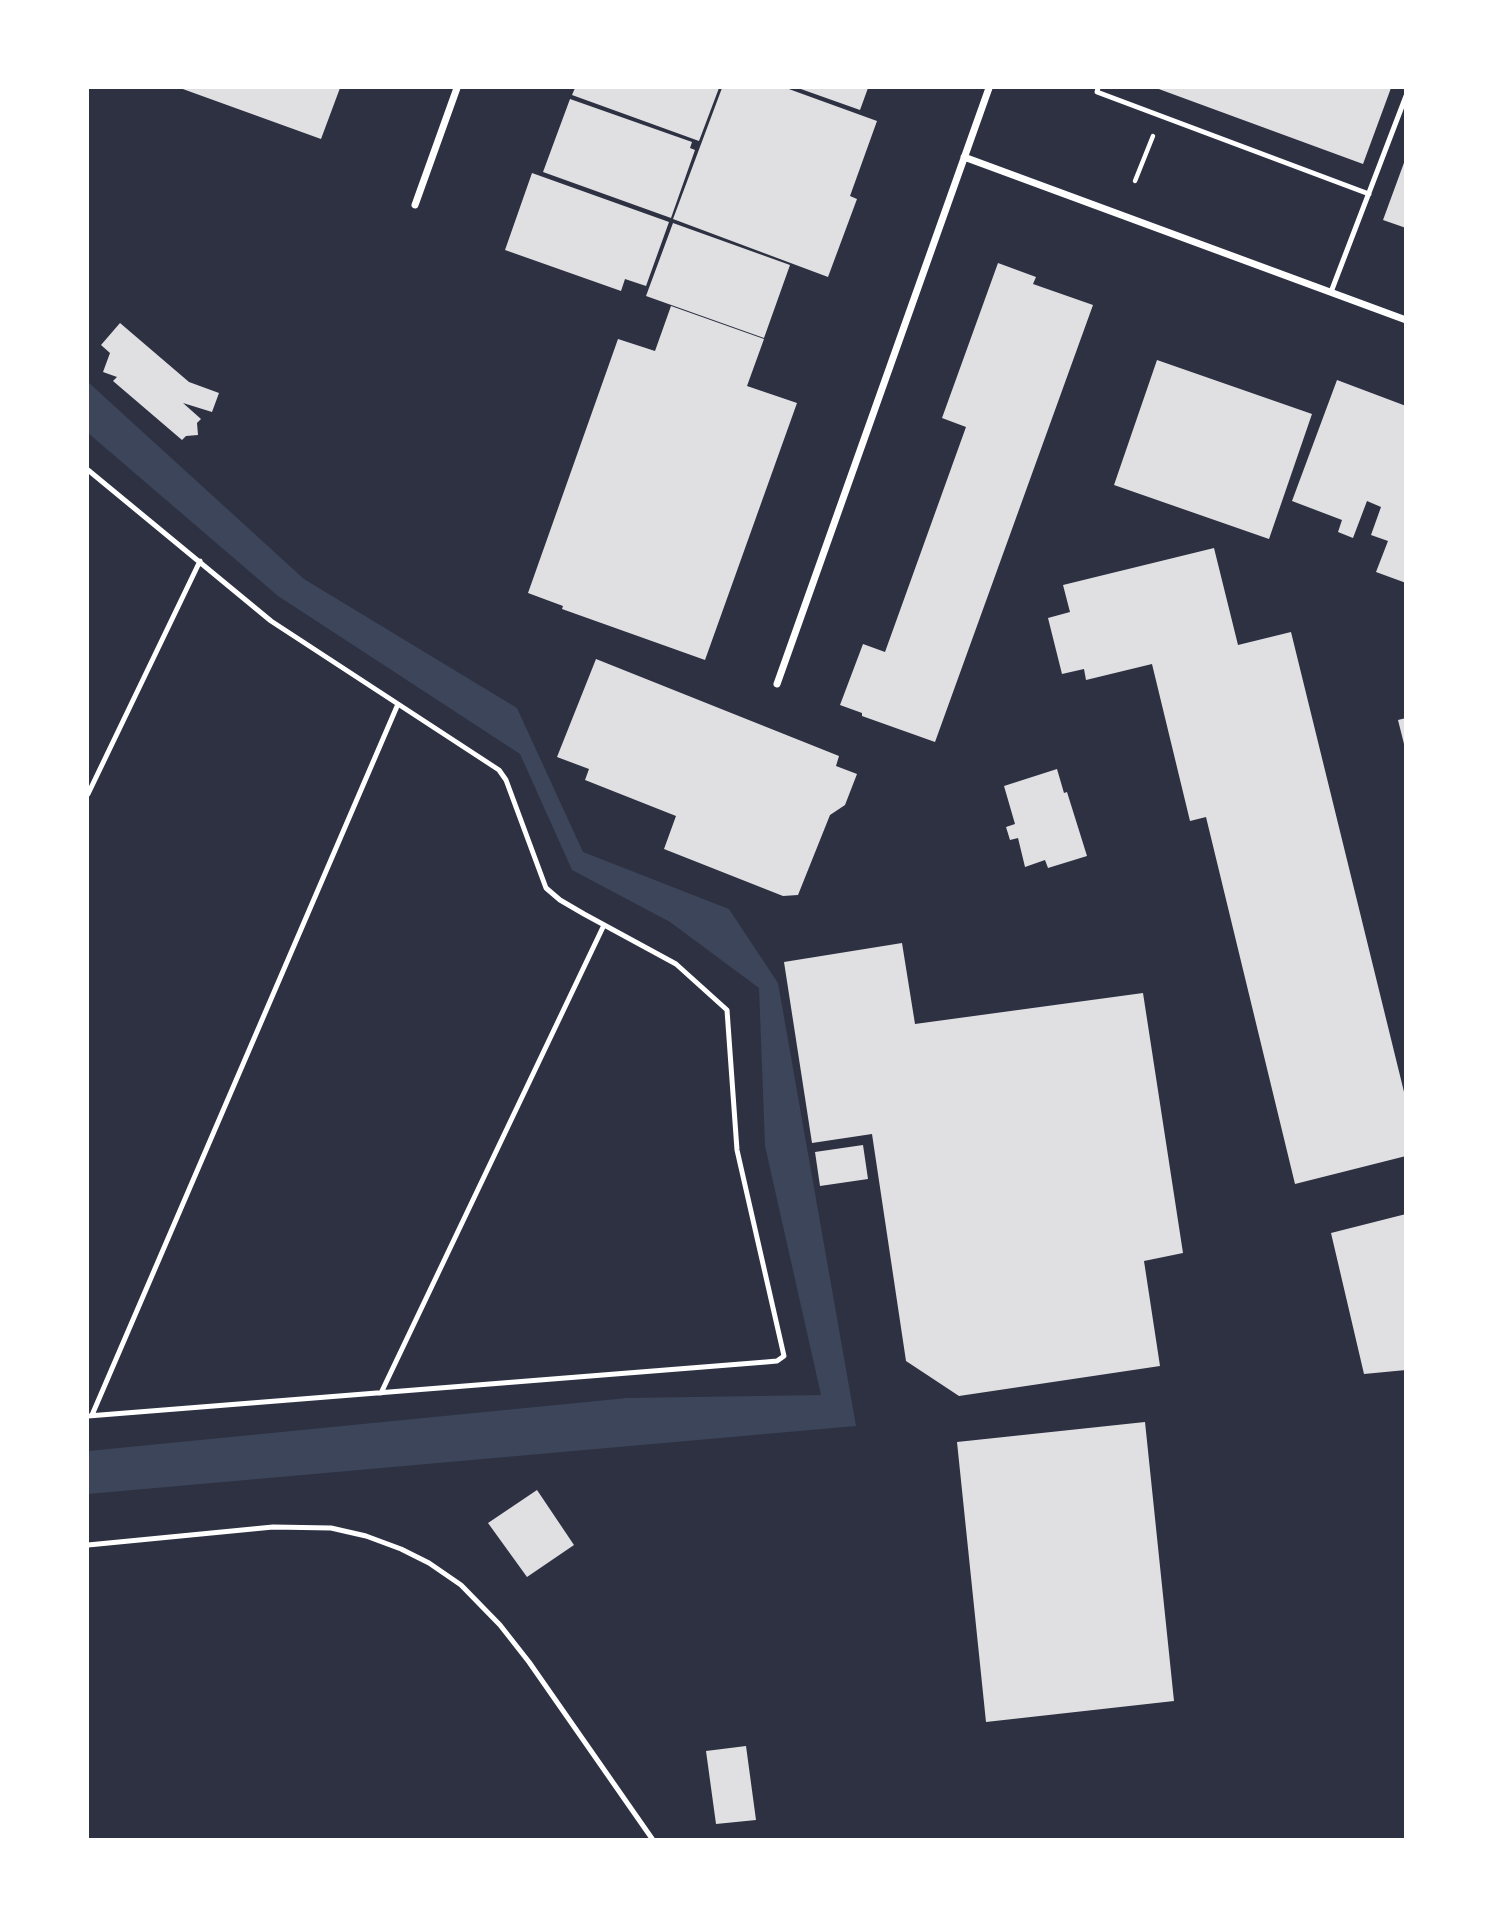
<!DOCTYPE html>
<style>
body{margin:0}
#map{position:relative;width:1493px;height:1927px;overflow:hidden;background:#2d3142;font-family:"Nunito Sans",sans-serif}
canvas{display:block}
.frame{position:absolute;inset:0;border:89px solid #fff;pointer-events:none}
</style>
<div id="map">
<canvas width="1493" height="1927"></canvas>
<div class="frame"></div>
</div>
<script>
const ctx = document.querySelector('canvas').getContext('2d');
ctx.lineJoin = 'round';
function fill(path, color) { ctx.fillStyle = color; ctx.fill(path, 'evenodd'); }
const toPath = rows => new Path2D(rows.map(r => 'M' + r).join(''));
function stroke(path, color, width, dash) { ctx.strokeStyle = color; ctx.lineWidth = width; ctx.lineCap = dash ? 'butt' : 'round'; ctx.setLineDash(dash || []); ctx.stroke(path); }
const green = toPath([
 [88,382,304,579,517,708,583,852,729,909,778,983,856,1426,88,1494,88,1451,627,1398,821,1395,765,1146,759,988,670,922,572,870,520,754,278,596,88,433]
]);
const building = toPath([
 [180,88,340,88,321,139],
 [575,88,719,88,699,141,572,95],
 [722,88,786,88,877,121,850,196,857,199,828,277,673,219],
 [798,88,868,88,860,110],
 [1156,88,1391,88,1363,164],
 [570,99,692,142,690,148,695,150,671,218,543,172],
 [1405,160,1406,160,1406,228,1383,220],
 [532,173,669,222,646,286,625,279,621,291,505,250],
 [673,223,790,265,764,338,646,296],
 [998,263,1036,277,1033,284,1093,305,935,742,862,716,862,713,840,705,863,644,885,652,966,427,942,418],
 [671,306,764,339,747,386,797,403,705,660,562,609,563,606,528,593,618,339,655,351],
 [120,323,189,382,219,393,212,412,183,403,201,419,197,423,198,435,186,436,182,440,113,381,117,377,103,372,110,353,101,345],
 [1157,360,1312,414,1269,539,1114,485],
 [1337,380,1406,406,1406,583,1376,572,1388,541,1371,535,1381,507,1367,501,1353,538,1338,532,1342,520,1292,501],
 [1214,548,1238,645,1291,632,1406,1100,1406,1156,1295,1184,1206,817,1190,821,1152,664,1086,680,1084,669,1062,674,1048,618,1070,612,1063,585],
 [596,659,839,756,836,766,857,774,845,805,830,815,798,895,783,896,664,849,676,816,585,780,589,769,557,757],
 [1406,718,1406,748,1405,748,1398,720],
 [1057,769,1064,793,1067,792,1087,856,1048,868,1045,860,1025,867,1018,838,1010,840,1006,827,1015,824,1004,786],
 [902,943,915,1024,1143,993,1183,1253,1144,1261,1160,1366,959,1396,906,1361,872,1134,812,1143,784,962],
 [863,1145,868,1179,820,1186,815,1152],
 [1406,1214,1406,1370,1364,1374,1331,1233],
 [1145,1422,1174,1701,986,1722,957,1442],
 [537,1490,574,1545,527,1577,488,1523],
 [746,1746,756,1820,716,1824,706,1751]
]);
const path = toPath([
 [1135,181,1153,136]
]);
const service = toPath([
 [1098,88,1097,92,1369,194],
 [1331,292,1406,96],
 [88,470,271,621,499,770,506,780,546,888,560,900,584,914,676,964,727,1010,737,1150,784,1356,777,1361,766,1362,88,1416],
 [88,794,200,561],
 [381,1393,604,925],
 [92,1415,398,704],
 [88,1545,273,1527,331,1528,366,1536,401,1549,429,1563,461,1585,500,1625,529,1662,653,1840]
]);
const minor = toPath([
 [964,157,1406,320],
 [415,205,457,88],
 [777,684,989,88]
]);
fill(green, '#3c4559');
fill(building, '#e0e0e3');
stroke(path, '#fff', 4.5);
stroke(service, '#fff', 5);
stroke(minor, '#fff', 7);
</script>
